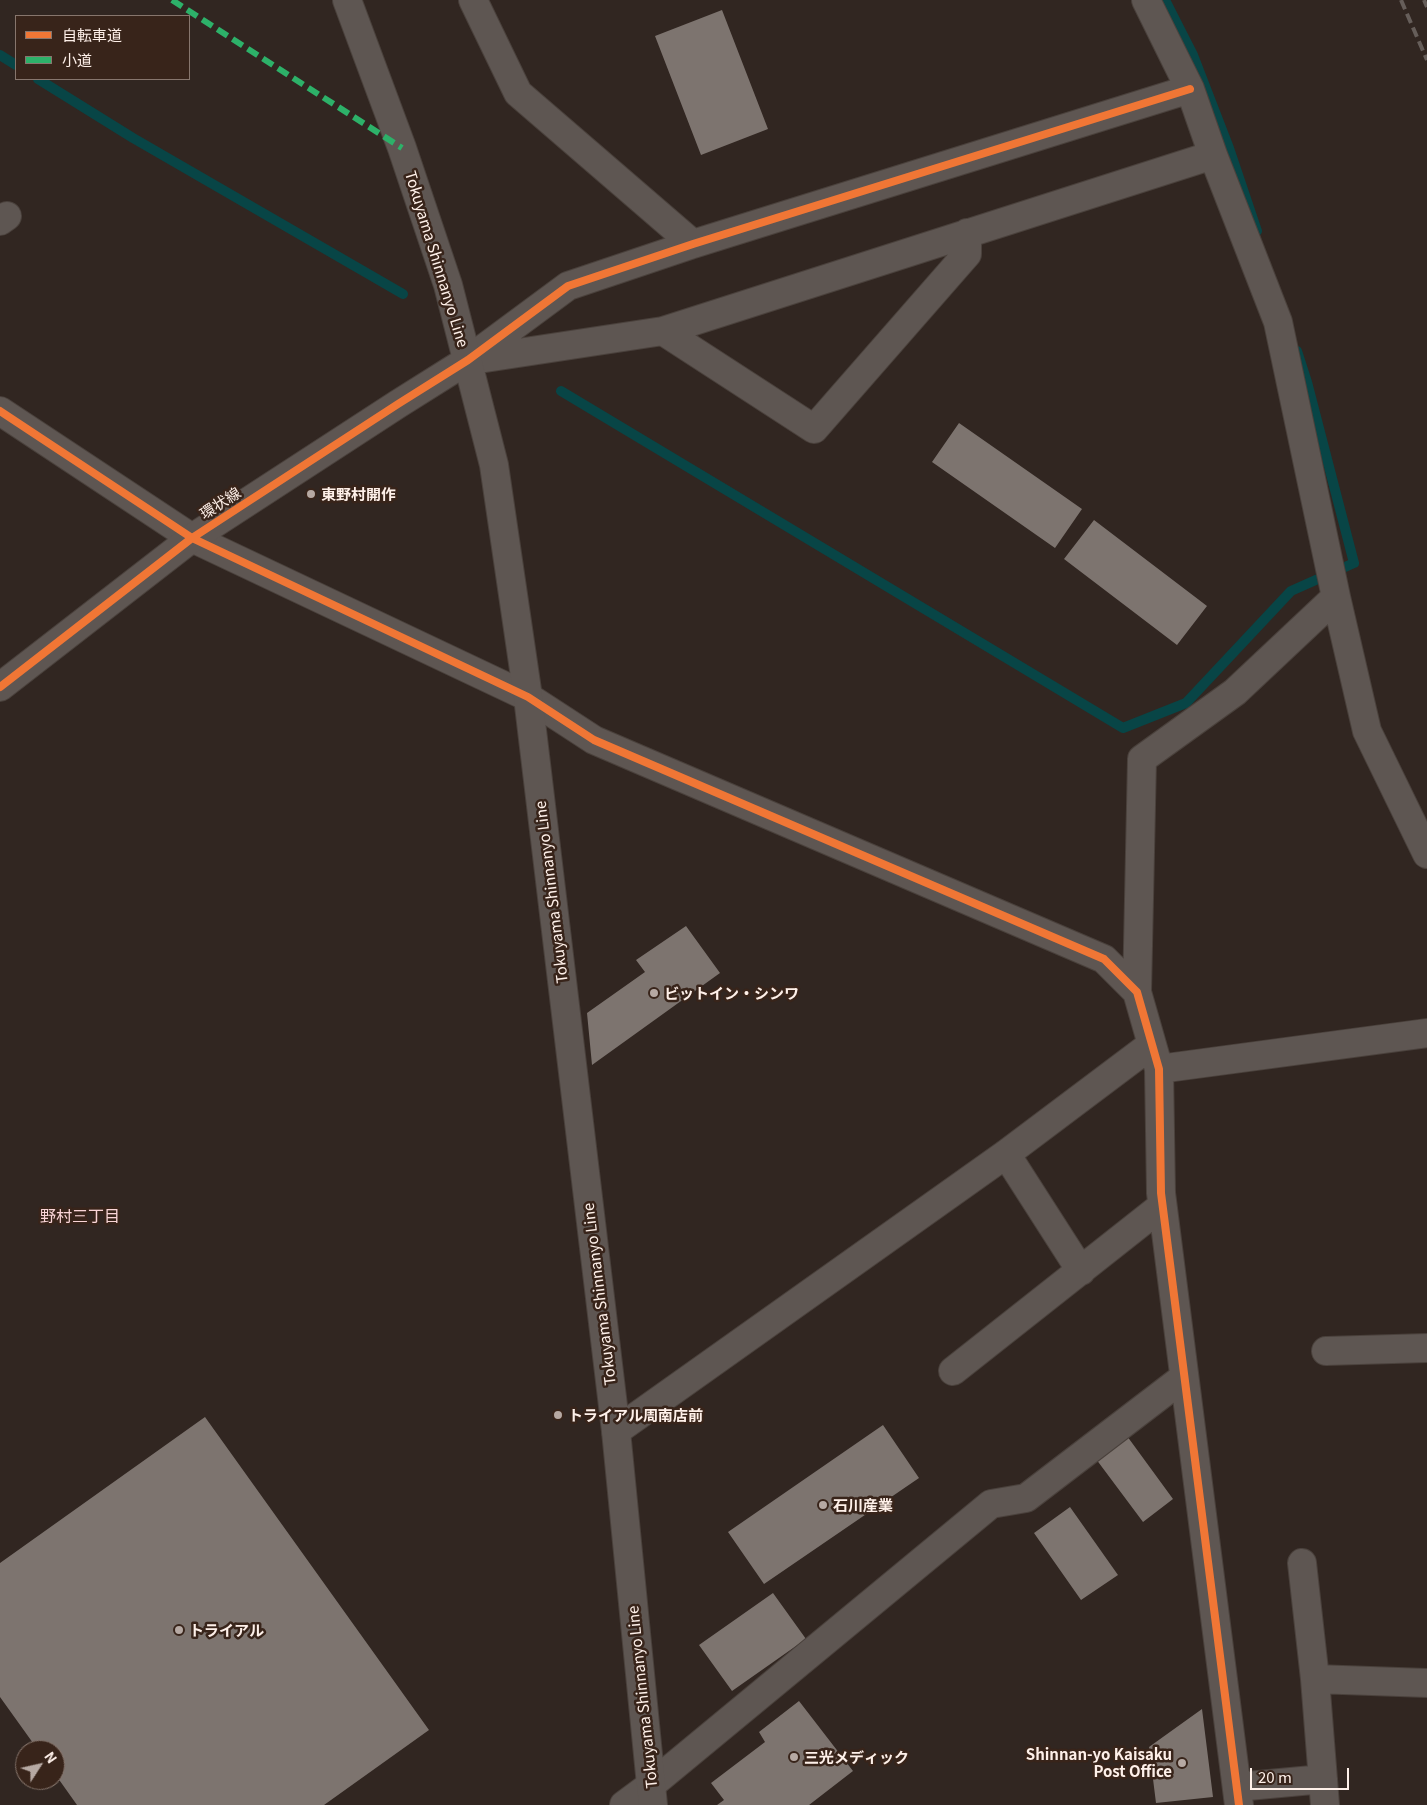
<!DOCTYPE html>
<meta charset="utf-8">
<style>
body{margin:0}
#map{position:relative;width:1427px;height:1805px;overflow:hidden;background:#312621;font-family:Georgia,"Noto Sans JP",serif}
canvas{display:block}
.legend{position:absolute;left:15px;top:15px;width:175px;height:65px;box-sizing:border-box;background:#38241a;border:1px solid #87766d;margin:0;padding:6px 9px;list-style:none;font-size:15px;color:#fef0e9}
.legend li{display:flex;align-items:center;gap:10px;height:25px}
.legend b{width:25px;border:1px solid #87766d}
.north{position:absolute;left:15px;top:1740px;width:50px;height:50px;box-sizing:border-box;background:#38241a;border:1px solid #87766d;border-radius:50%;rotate:55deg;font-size:14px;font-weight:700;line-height:20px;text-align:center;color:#fef0e9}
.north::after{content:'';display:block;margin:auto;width:18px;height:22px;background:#b6a9a3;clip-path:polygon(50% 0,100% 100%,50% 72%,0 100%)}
.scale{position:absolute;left:1250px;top:1768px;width:99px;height:22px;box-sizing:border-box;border:2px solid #fef0e9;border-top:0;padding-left:6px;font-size:15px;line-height:18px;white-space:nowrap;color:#fef0e9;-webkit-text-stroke:4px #38241a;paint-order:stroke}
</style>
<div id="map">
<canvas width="1427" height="1805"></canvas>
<ul class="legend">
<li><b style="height:6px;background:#f07635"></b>自転車道</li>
<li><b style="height:6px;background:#2db169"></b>小道</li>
</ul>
<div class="north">N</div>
<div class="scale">20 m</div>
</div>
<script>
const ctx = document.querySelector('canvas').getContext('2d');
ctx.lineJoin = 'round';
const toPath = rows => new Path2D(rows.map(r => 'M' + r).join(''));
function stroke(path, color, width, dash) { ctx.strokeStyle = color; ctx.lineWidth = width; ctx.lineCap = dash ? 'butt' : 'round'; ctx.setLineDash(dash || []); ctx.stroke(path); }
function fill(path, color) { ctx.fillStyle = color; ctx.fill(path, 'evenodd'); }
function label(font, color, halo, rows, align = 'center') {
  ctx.font = font + ' Georgia,"Noto Sans JP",serif'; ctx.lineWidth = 5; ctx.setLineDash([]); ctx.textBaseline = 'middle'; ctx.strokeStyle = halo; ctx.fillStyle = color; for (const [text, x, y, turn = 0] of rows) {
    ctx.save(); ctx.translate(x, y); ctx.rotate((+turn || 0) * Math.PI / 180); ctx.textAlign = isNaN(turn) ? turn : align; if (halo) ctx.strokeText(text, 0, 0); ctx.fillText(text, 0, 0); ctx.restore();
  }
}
const stream = toPath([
 [1165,0,1193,55,1229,148,1257,231],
 [0,55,16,65],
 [38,79,133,138,403,294],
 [561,391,1123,728,1186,703,1291,591,1354,563,1307,382,1297,351]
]);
const building = toPath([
 [722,10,768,129,701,155,655,36],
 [959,423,1082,509,1055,548,932,462],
 [1094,520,1207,606,1177,645,1064,559],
 [686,926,720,973,592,1065,587,1013,645,972,636,960],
 [205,1417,429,1730,324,1805,77,1805,55,1774,55,1750,38,1750,0,1697,0,1563],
 [883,1425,919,1478,764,1584,728,1532],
 [1127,1436,1173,1499,1143,1522,1096,1459],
 [1070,1507,1118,1575,1081,1600,1034,1533],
 [773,1593,806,1639,732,1691,699,1645],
 [799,1701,853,1771,809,1805,717,1805,724,1800,711,1783,765,1742,759,1732],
 [1202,1709,1213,1797,1156,1803,1149,1747]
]);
const street = toPath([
 [473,0,518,93,693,244],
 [1146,0,1190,89,1213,155,1278,322,1336,597,1367,731,1427,854],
 [0,221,7,216],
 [663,331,814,429,967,254,967,233],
 [468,360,568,286,693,244,1190,89],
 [472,360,663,331,1213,155],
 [0,411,192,538,528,697,594,740,1104,959,1137,992,1159,1069,1161,1193,1239,1805],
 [1137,992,1142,759,1235,692,1336,597],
 [1159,1069,1427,1033],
 [1006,1154,1081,1271],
 [1326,1351,1427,1348],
 [953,1371,1162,1206],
 [616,1431,1006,1154,1151,1045],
 [1302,1563,1315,1679],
 [1237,1787,1323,1779],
 [624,1805,651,1785,991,1504,1026,1498,1183,1378],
 [1325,1805,1315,1679,1427,1683]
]);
const secondary = toPath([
 [347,0,402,148,448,285,494,465,528,697,616,1431,653,1805],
 [0,687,192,538,398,404,468,360]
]);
const rail = toPath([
 [1401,0,1427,60],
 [1424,0,1427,7]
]);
const quiet = toPath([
 [172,0,402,148]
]);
const cycleway = toPath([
 [0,411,192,538,528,697,594,740,1104,959,1137,992,1159,1069,1161,1193,1239,1805],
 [0,687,192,538,398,404,468,360,568,286,693,244,1190,89]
]);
const markers = [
 [311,494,5,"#b6a9a3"],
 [654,993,5,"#b6a9a3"],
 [558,1415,5,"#b6a9a3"],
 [823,1505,5,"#b6a9a3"],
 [179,1630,5,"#b6a9a3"],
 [794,1757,5,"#b6a9a3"],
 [1182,1763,5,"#b6a9a3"]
];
const streetNames = [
 ["Tokuyama Shinnanyo Line",437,259,73],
 ["環状線",220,503,-33],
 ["Tokuyama Shinnanyo Line",551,892,-97],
 ["Tokuyama Shinnanyo Line",599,1294,-97],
 ["Tokuyama Shinnanyo Line",642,1697,-96]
];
const poiNames = [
 ["東野村開作",321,494],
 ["ビットイン・シンワ",664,993],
 ["トライアル周南店前",568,1415],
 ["石川産業",833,1505],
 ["トライアル",189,1630],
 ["Shinnan-yo Kaisaku",1172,1754,"right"],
 ["Post Office",1172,1771,"right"],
 ["三光メディック",804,1757]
];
const neighbourhoodNames = [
 ["野村三丁目",80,1216]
];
stroke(stream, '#084546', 10);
fill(building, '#7d746f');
stroke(street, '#4a413c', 30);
stroke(secondary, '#4a413c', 30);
stroke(street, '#5e5652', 28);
stroke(secondary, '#5e5652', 28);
stroke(rail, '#665e5a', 4, [10, 5]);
stroke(quiet, '#2db169', 6, [12, 6]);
stroke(cycleway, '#f07635', 8);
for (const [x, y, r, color] of markers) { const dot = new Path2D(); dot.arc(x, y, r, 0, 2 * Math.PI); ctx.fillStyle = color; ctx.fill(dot); stroke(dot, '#38241a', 2); }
label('15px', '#fef0e9', '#38241a', streetNames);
label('bold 15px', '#fef0e9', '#38241a', poiNames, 'left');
label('16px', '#f9d5d7', '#38241a', neighbourhoodNames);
</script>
